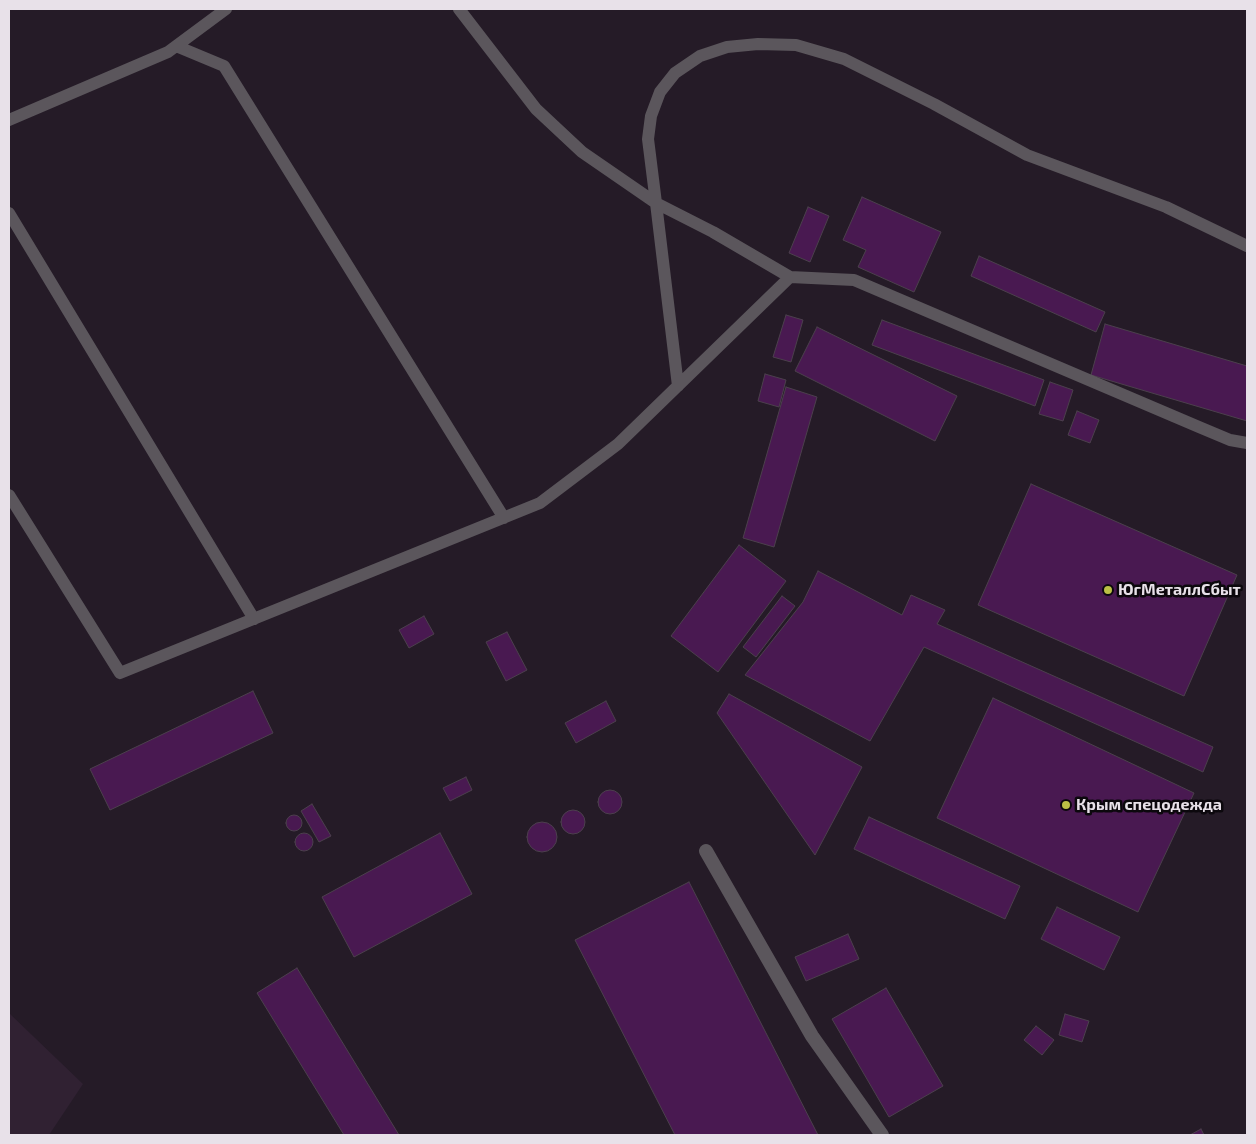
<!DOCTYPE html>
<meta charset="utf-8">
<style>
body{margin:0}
#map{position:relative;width:1256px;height:1144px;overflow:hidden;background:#251b27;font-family:"Exo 2",sans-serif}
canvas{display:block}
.frame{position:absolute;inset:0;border:10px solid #e8e1e9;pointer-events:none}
</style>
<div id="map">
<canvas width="1256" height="1144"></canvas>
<div class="frame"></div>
</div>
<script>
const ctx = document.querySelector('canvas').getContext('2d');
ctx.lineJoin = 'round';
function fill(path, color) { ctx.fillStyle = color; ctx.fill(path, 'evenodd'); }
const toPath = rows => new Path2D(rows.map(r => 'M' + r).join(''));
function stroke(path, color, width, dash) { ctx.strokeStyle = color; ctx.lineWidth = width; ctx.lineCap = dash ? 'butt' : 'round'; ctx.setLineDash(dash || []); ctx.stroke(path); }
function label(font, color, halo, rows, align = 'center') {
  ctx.font = font + ' "Exo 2",sans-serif'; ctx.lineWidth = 5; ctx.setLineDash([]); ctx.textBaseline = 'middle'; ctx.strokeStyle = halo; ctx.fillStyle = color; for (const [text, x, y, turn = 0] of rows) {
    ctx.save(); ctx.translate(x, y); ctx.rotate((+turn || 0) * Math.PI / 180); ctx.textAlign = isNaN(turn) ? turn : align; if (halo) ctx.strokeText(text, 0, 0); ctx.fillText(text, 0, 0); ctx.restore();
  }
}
const built = toPath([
 [9,1013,83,1084,49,1135,9,1135]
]);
const building = toPath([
 [862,197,941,232,914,292,858,267,866,250,843,240,862,197],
 [808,207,829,216,810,262,789,253,808,207],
 [979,256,1105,312,1096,332,971,276,979,256],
 [786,315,803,320,791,362,773,357,786,315],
 [882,320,1044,380,1035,406,872,345,882,320],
 [1105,324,1247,366,1247,421,1091,375,1105,324],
 [817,327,957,396,935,441,795,371,817,327],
 [765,374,786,380,779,407,758,401,765,374],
 [1050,382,1073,390,1063,421,1039,414,1050,382],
 [786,387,817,397,774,547,743,538,786,387],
 [1077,411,1099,420,1090,443,1068,435,1077,411],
 [1031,484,1237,575,1184,696,978,605,1031,484],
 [739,545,786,581,718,672,671,636,739,545],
 [818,571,902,615,911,595,945,610,937,624,1213,747,1203,772,924,647,870,741,745,675,803,602,818,571],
 [782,596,795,606,756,657,743,647,782,596],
 [424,616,434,634,409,648,399,630,424,616],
 [507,632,527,670,506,681,486,642,507,632],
 [253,691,273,733,110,810,90,769,253,691],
 [729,694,862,767,815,855,717,713,729,694],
 [993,698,1194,793,1138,912,937,818,993,698],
 [606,701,616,721,576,743,565,723,606,701],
 [466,777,472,790,450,801,443,788,466,777],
 '598 802a12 12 0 1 1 24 0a12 12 0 1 1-24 0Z',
 [312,804,331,836,319,842,301,811,312,804],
 '561 822a12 12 0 1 1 24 0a12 12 0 1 1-24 0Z',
 '286 823a8 8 0 1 1 16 0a8 8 0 1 1-16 0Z',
 [869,817,1020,886,1005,919,854,849,869,817],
 '527 837a15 15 0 1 1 30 0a15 15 0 1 1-30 0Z',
 [440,833,472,894,354,957,322,897,440,833],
 '295 842a9 9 0 1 1 18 0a9 9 0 1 1-18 0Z',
 [689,882,818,1135,675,1135,575,940,689,882],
 [1057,907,1120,937,1104,970,1041,939,1057,907],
 [848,934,859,959,806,981,795,957,848,934],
 [297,968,399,1135,344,1135,257,993,297,968],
 [886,988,943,1086,889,1117,832,1019,886,988],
 [1065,1014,1089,1021,1082,1042,1059,1035,1065,1014],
 [1036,1026,1054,1040,1042,1055,1024,1040,1036,1026],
 [1201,1129,1204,1135,1190,1135,1201,1129]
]);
const service = toPath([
 [459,9,536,109,582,152,656,203,648,139,651,116,660,92,675,73,700,56,727,47,758,44,796,45,844,59,934,104,1027,155,1166,207,1247,246],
 [176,46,224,66,504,518],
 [9,120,168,52,226,9],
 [656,203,713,232,790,277,854,280,1199,427,1230,440,1247,443],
 [656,203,678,386],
 [9,213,254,619],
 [9,495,120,673,540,503,618,444,790,277]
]);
const minor = toPath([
 [706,851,812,1036,882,1135]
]);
const markers = [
 [1108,590,5,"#bbc045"],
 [1066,805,5,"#bbc045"]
];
const poiNames = [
 ["ЮгМеталлСбыт",1118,590],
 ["Крым спецодежда",1076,805]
];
fill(built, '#302132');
fill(building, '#491951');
stroke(building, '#4c404d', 1);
stroke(service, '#5b565c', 12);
stroke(minor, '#5b565c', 14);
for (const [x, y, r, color] of markers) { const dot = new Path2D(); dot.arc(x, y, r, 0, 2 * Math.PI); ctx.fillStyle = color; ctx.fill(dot); stroke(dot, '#0c080d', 2); }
label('bold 16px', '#e8e1e9', '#0c080d', poiNames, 'left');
</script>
